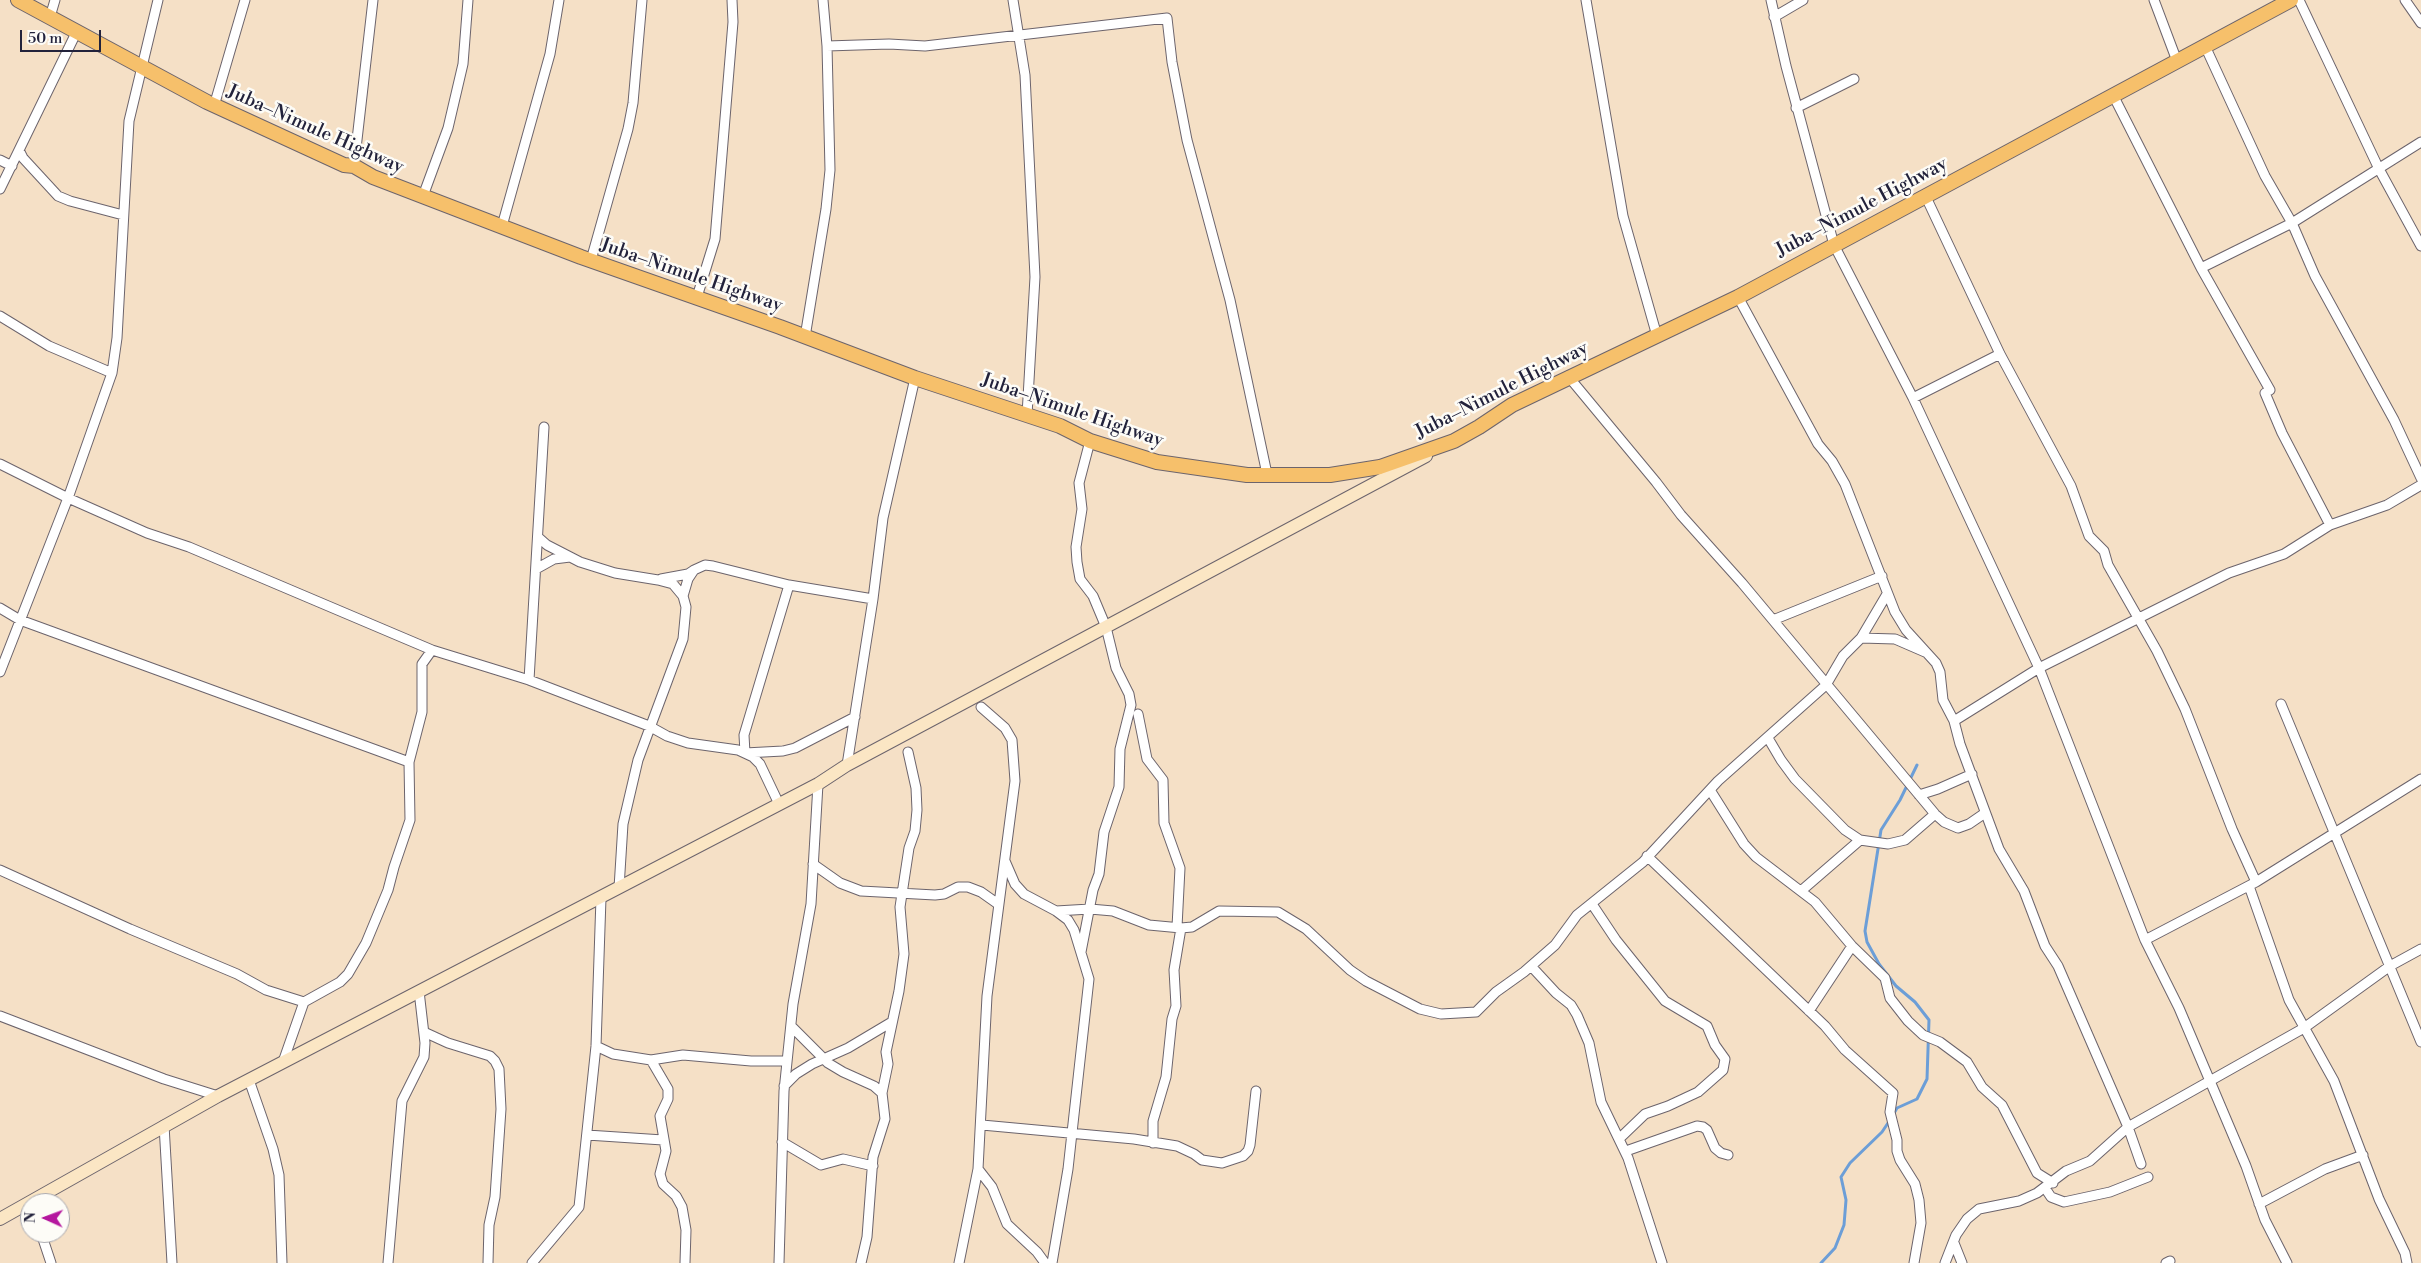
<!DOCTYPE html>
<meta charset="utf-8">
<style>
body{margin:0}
#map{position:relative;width:2421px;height:1263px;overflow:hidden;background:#f5e0c6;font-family:"Libre Bodoni",serif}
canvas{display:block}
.north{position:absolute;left:20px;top:1193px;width:50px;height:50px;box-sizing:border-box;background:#fdfcf7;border:1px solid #a5a5ac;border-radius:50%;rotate:272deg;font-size:14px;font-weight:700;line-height:20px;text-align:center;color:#22223b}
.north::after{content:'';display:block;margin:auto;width:18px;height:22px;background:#b5179e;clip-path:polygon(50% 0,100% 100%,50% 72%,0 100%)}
.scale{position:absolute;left:20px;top:30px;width:81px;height:22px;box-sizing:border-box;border:2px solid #22223b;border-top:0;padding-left:6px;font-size:15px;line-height:18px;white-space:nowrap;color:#22223b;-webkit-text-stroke:4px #fdfcf7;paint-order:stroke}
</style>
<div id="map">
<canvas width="2421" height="1263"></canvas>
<div class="north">N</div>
<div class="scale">50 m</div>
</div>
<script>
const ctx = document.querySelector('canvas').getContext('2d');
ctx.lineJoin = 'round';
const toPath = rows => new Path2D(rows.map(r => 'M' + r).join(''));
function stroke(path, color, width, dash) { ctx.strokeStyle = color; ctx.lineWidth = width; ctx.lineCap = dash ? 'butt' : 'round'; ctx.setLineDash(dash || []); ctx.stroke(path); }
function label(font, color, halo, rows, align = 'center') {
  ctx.font = font + ' "Libre Bodoni",serif'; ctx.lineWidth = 5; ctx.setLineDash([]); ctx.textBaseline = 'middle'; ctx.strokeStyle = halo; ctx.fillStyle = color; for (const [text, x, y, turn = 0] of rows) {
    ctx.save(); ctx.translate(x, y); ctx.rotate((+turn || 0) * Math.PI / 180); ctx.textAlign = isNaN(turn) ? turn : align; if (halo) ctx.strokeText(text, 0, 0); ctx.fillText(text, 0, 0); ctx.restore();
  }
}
const stream = toPath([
 [1893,1115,1897,1108,1917,1099,1927,1079,1929,1020,1915,1002,1896,986,1879,964,1867,942,1865,931,1881,830,1900,800,1917,765],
 [1821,1263,1835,1248,1844,1225,1846,1200,1841,1177,1850,1163,1882,1132,1890,1120]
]);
const street = toPath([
 [1013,0,1025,75,1035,277,1027,415],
 [1586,0,1623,216,1657,336],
 [1771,0,1786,66,1834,245,1913,398,2039,668,2145,940,2179,1008,2246,1166,2265,1220,2287,1263],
 [2154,0,2177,61],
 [2299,0,2379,169,2421,246],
 [2405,0,2421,23],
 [50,17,55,0],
 [1774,17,1803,0],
 [827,46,889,44,925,46,1167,18,1172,62,1187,140,1230,300,1267,474],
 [2205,46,2265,176,2292,223,2315,276,2394,420,2421,478],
 [2113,95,2201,268,2270,390],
 [214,106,245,0],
 [1796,108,1854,79],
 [19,150,23,158,58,196,70,201,123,215],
 [0,160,12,166],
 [354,166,373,0],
 [0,189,77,31],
 [1925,195,2000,354,2071,486,2089,536,2104,551,2108,565,2157,651,2185,709,2232,829,2256,882],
 [423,196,448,128,463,64,468,0],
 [502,226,550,54,559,0],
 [591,260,628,129,633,103,642,0],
 [2201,268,2292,223,2421,142],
 [697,297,715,239,733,22,732,0],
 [1738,297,1818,444,1832,461,1845,484,1895,612,1906,630,1936,663,1940,672,1943,700,1954,721,1960,744,1999,849,2024,891,2045,946,2058,966,2128,1127,2141,1164],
 [0,316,49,346,112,373],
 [805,337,826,209,830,170,827,46,823,0],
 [1568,376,1656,482,1681,515,1742,583,1935,814,1944,822,1958,828,1969,824,1985,813],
 [2265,393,2282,433,2330,525],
 [1913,398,2000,354],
 [0,464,68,498,147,533,189,547,432,650,529,680,649,726,667,736,688,743,738,750,753,757,760,764,779,804],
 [538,537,547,545,580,562,615,573,658,580,673,584,683,596],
 [536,569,554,559,570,557],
 [661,579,688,574,694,570],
 [789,585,744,735,745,753,783,751,795,748,855,717],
 [0,608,20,620,409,762],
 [1773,620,1882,576],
 [1861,638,1895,639,1925,652],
 [0,672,68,498,112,373,117,338,129,121,158,0],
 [529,680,544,427],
 [2281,704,2421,1042],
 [1138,714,1147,759,1163,780,1164,823,1180,868,1177,927],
 [1954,721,2039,668,2229,573,2284,554,2330,525,2387,505,2421,485],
 [1768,738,1781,760,1795,779,1845,830,1860,840,1888,844,1905,840,1935,814],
 [847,765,873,599,883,518,915,378],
 [1710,790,1744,844,1756,857,1815,902,1852,946,1885,978,1890,998,1908,1021,1923,1035,1940,1042,1967,1062,1982,1087,2002,1105,2037,1173,2053,1183],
 [1919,795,1938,789,1972,774],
 [1647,856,1825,1026,1845,1050,1893,1093,1890,1112,1897,1140,1897,1151,1900,1160,1915,1184,1919,1200,1921,1223,1914,1263],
 [1005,861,1015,884,1024,894,1056,911,1068,920,1074,930,1089,979,1068,1169,1052,1263],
 [813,864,840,883,861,891,935,895,944,894,958,887,968,887,981,892,998,904],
 [0,870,130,929,237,974,266,990,304,1002],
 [2249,886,2289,1000,2334,1081,2379,1199,2405,1253,2407,1263],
 [619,888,623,824,638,760,683,639,686,607,683,596,688,579,694,570,705,565,713,566,789,585,873,599],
 [1801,891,1860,840],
 [1592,904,1616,940,1665,1001,1707,1026,1715,1045,1725,1059,1723,1070,1698,1092,1668,1106,1645,1114,1620,1138],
 [1056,911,1090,909,1113,911,1149,925,1181,928,1192,927,1219,911,1278,912,1306,929,1350,970,1366,981,1420,1009,1441,1014,1476,1012,1496,992,1524,972,1555,945,1577,915,1643,862,1718,781,1826,685,1843,656,1861,638,1887,594],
 [2145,940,2256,882,2421,779],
 [1081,952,1093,890,1099,874,1104,832,1119,787,1120,749,1131,705,1129,694,1116,668,1106,627,1093,596,1080,579,1077,562,1076,547,1082,509,1079,483,1090,441],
 [1531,966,1556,993,1571,1005,1577,1015,1589,1043,1601,1102,1628,1158,1662,1263],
 [1809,1011,1852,946],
 [0,1016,164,1079,218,1096],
 [791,1026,828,1063,843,1072,874,1086,882,1093],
 [424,1032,448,1043,490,1056,495,1061,499,1069,501,1109,495,1197,489,1225,488,1263],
 [596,1046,613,1054,651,1060,683,1055,751,1061,787,1061],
 [651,1060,668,1089,668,1099,660,1116,666,1151,660,1174,663,1184,676,1196,682,1207,686,1230,685,1263],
 [283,1062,304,1002,340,982,348,974,366,943,388,890,394,867,410,820,409,762,422,712,422,664,432,650],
 [249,1080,273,1149,279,1175,282,1263],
 [784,1086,796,1074,812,1064,848,1048,890,1023],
 [164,1125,172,1263],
 [982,1125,1134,1139,1177,1146,1194,1154,1202,1160,1222,1163,1243,1156,1248,1151,1250,1145,1256,1091],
 [587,1135,663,1140],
 [782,1142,821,1165,843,1159,873,1166],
 [1153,1143,1153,1121,1166,1077,1172,1019,1176,1006,1174,970,1181,928],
 [1626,1151,1697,1126,1703,1127,1707,1130,1715,1148,1721,1153,1728,1155],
 [978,1169,992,1187,1007,1224,1037,1252,1045,1263],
 [2045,1188,2051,1197,2064,1202,2110,1192,2148,1177],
 [2259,1204,2325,1169,2363,1155],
 [41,1233,51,1263],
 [1954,1243,1962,1263],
 [388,1263,402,1101,424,1057,425,1043,419,991],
 [532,1263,579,1207,596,1046,601,898],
 [779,1263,784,1091,793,1004,811,904,818,784],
 [861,1263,867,1237,873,1157,885,1119,882,1093,888,1064,886,1052,899,991,904,954,900,907,909,848,915,831,917,810,916,788,908,752],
 [959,1263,978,1169,987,996,1015,781,1012,740,1005,728,981,707],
 [1945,1263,1956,1235,1967,1219,1979,1209,2019,1201,2037,1193,2066,1171,2090,1161,2128,1127,2304,1028,2390,966,2421,949],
 [2166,1263,2170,1261]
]);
const secondary = toPath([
 [0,1219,218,1096,818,784,847,765,1426,456]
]);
const primary = toPath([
 [18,0,207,102,344,165,354,166,373,177,581,257,780,327,915,378,1060,426,1090,441,1157,462,1247,475,1330,475,1380,467,1454,441,1479,427,1512,405,1738,297,2291,0]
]);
const streetNames = [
 ["Juba–Nimule Highway",315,130,24],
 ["Juba–Nimule Highway",1862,208,-28],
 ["Juba–Nimule Highway",691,276,19],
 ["Juba–Nimule Highway",1502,391,-27],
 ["Juba–Nimule Highway",1072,411,19]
];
stroke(stream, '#6c9ed7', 3);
stroke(street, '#6c646c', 11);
stroke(secondary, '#6c646c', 14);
stroke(primary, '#6c646c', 16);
stroke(street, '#fff', 9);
stroke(secondary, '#fbe6c4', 12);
stroke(primary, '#f6c06b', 14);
label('19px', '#22223b', '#fdfcf7', streetNames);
</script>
